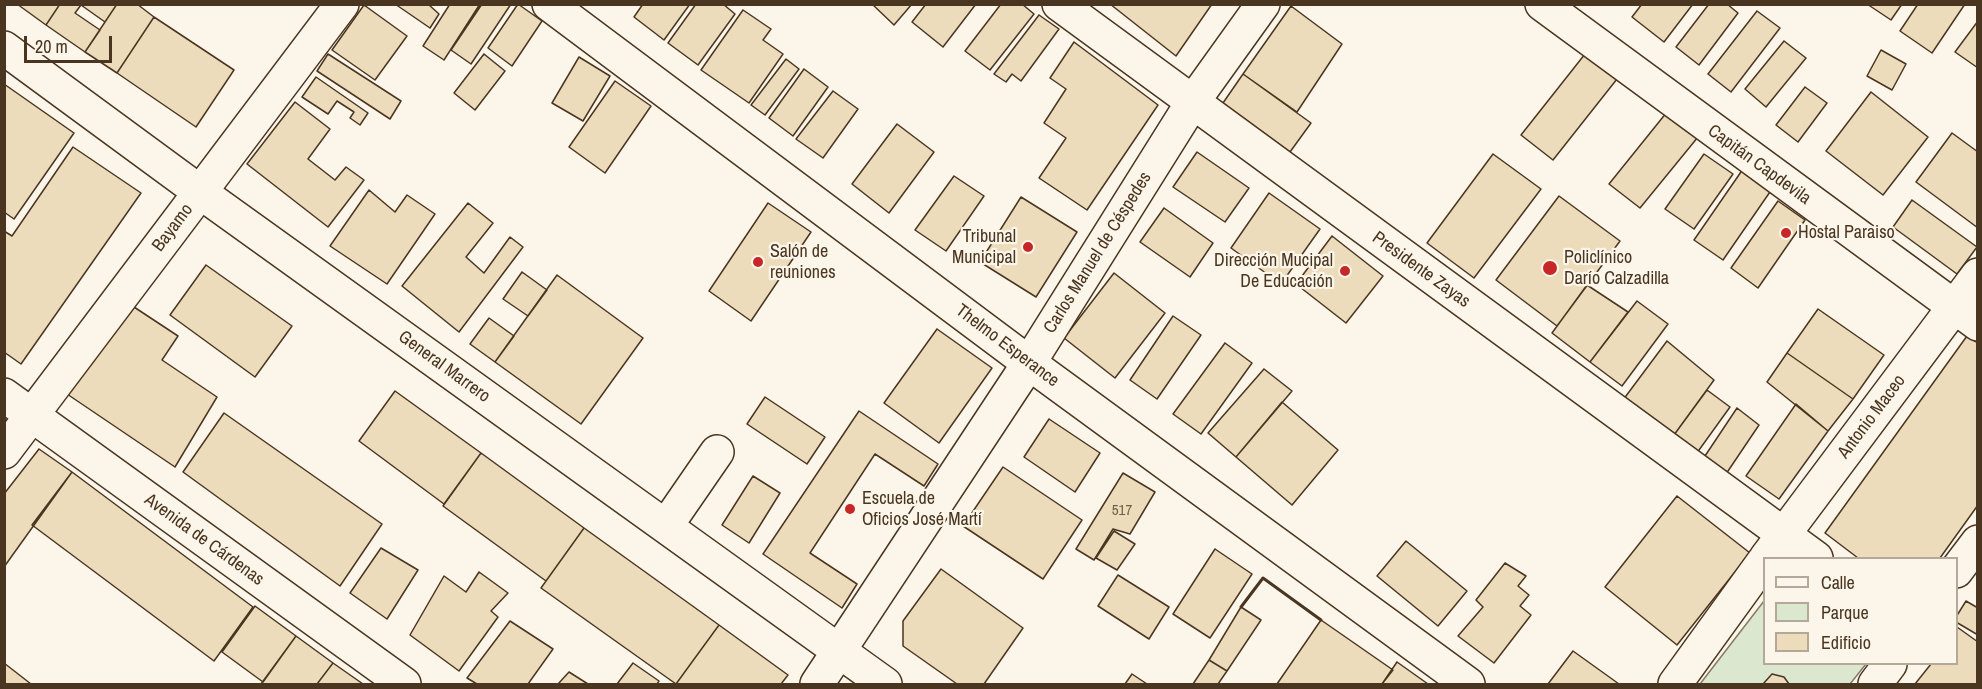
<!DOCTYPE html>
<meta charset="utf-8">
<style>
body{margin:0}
#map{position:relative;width:1982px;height:689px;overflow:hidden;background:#fbf6e9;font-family:"Archivo Narrow",sans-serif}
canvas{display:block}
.frame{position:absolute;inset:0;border:6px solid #4a3520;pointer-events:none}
.legend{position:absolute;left:1763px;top:557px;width:195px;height:108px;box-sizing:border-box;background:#fbf6e9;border:2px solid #b4a999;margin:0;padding:8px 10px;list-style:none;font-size:18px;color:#4a3520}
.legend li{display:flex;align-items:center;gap:12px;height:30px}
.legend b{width:30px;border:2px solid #b4a999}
.scale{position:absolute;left:24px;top:36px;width:88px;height:27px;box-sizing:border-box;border:3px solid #4a3520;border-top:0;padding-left:8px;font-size:18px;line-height:21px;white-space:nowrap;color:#4a3520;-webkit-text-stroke:4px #fbf6e9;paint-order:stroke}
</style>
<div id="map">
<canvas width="1982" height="689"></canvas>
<div class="frame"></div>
<ul class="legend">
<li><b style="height:8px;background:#fbf6e9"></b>Calle</li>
<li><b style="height:16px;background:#dce7d0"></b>Parque</li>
<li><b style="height:16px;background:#ecdcbc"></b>Edificio</li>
</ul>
<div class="scale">20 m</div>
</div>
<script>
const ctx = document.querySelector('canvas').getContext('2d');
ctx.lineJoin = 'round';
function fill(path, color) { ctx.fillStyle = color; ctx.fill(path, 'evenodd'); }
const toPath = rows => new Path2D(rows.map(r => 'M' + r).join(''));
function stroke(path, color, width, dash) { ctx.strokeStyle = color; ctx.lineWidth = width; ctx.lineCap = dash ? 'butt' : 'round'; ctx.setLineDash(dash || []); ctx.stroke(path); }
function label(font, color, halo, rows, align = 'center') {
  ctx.font = font + ' "Archivo Narrow",sans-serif'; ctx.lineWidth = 4.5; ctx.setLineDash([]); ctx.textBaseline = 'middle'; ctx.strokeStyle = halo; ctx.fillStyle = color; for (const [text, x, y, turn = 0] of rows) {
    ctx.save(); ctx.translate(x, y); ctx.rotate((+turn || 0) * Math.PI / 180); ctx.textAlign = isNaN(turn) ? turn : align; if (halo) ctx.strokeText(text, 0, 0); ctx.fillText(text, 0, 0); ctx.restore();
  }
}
const green = toPath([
 [1764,601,1764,664,1866,664,1850,684,1700,684,1764,601]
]);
const building = toPath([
 [17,4,60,4,46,25,17,4],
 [60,4,117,4,105,22,81,5,75,13,100,30,85,52,46,25,60,4],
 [117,4,137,4,154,17,117,73,85,52,117,4],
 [395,4,428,4,439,14,430,28,395,4],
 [450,4,480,4,444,60,423,46,450,4],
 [482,4,511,4,471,64,451,50,482,4],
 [518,4,542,21,512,66,488,48,518,4],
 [643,4,690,4,664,40,634,17,643,4],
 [696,4,723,4,735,14,698,65,668,43,696,4],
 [872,4,912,4,894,25,872,4],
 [926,4,976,4,943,47,912,22,926,4],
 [1001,4,1022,4,1034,14,990,70,965,51,1001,4],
 [1110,4,1212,4,1176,56,1110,4],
 [1642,4,1693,4,1664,42,1632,17,1642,4],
 [1709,4,1727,4,1738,13,1699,65,1676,47,1709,4],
 [1867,4,1902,4,1891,20,1867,4],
 [1918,4,1965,4,1932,53,1900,31,1918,4],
 [364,5,407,36,375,80,332,50,364,5],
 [1291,6,1342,44,1297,112,1243,74,1291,6],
 [743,10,771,29,763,40,783,54,749,103,701,70,743,10],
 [1757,11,1780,28,1731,92,1708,74,1757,11],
 [1039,15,1059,29,1021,81,1012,74,1006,82,994,74,1039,15],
 [154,17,234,70,196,127,117,73,154,17],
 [1978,21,1978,68,1955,52,1978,21],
 [1784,41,1806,58,1766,107,1745,89,1784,41],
 [1074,42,1158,105,1087,210,1039,178,1066,138,1044,123,1066,89,1050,78,1074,42],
 [1881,50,1906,64,1892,90,1867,76,1881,50],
 [328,54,401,101,390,119,317,71,328,54],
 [484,54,505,71,475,110,454,93,484,54],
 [1585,54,1617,79,1553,160,1521,135,1585,54],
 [579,57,610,76,583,121,552,103,579,57],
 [786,59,799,69,765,115,751,105,786,59],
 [804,69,828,87,793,136,769,118,804,69],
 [1243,74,1311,123,1290,152,1223,103,1243,74],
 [316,77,368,113,360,125,350,118,354,112,337,101,328,114,302,97,316,77],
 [615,81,651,106,605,173,569,147,615,81],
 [4,84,74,133,14,219,4,212,4,84],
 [1805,87,1827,103,1798,142,1776,125,1805,87],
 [833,91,858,109,823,158,796,139,833,91],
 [1871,92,1928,137,1883,195,1826,151,1871,92],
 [295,102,330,129,308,159,335,180,346,167,364,180,328,227,247,164,295,102],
 [1667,112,1698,137,1640,208,1609,184,1667,112],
 [897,124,934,152,889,213,852,184,897,124],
 [1952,133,1978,152,1978,228,1916,182,1952,133],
 [73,147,141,193,21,364,4,352,4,231,12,236,73,147],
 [1197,152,1249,188,1225,222,1173,187,1197,152],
 [1493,154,1541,189,1474,278,1427,243,1493,154],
 [1704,154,1733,174,1694,229,1665,209,1704,154],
 [1743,169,1772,189,1723,260,1694,240,1743,169],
 [954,176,984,196,946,251,915,230,954,176],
 [369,190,395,212,407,195,435,214,387,284,330,246,369,190],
 [1269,193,1320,229,1281,284,1231,248,1269,193],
 [1559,196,1620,241,1557,326,1496,280,1559,196],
 [1021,197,1077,232,1036,297,980,262,1021,197],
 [1912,200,1977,247,1957,274,1893,227,1912,200],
 [1778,201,1805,220,1758,288,1731,268,1778,201],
 [468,203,493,223,466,257,484,273,510,237,523,247,459,332,402,286,468,203],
 [768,203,811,232,751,321,709,291,768,203],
 [1164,208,1213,243,1190,277,1140,242,1164,208],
 [1332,236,1383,276,1346,323,1296,284,1332,236],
 [206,265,292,326,255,377,170,315,206,265],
 [522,272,547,290,528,316,503,299,522,272],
 [1114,273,1165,313,1115,378,1064,338,1114,273],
 [557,275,643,338,581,424,495,362,557,275],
 [1587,285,1628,312,1590,362,1552,333,1587,285],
 [1637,301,1668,324,1622,386,1590,362,1637,301],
 [134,307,178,336,162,360,217,397,175,467,67,394,134,307],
 [1818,309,1884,355,1853,399,1787,353,1818,309],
 [1173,316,1201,335,1157,399,1130,380,1173,316],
 [489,318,514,336,495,362,470,344,489,318],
 [937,329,992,368,939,443,884,403,937,329],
 [1967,336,1978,343,1978,505,1940,558,1858,558,1825,533,1967,336],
 [1667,341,1714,380,1671,439,1623,400,1667,341],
 [1225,343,1252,363,1201,434,1173,414,1225,343],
 [1787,353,1853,399,1828,431,1767,382,1787,353],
 [1264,369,1292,391,1236,457,1208,433,1264,369],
 [1707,390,1730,407,1694,457,1671,439,1707,390],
 [395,391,481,453,444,504,359,441,395,391],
 [765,397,825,437,807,464,747,424,765,397],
 [1282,402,1338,450,1292,505,1236,457,1282,402],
 [1796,404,1828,431,1779,499,1746,476,1796,404],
 [1737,408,1759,425,1726,474,1703,459,1737,408],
 [859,411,938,464,924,486,875,454,810,553,857,584,842,608,763,554,859,411],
 [224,413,382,524,340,586,183,472,224,413],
 [1049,419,1100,453,1075,492,1024,457,1049,419],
 [39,449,72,472,4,567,4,494,39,449],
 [481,453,584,528,546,581,443,506,481,453],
 [1003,467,1082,520,1043,579,963,526,1003,467],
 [72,472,253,607,214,661,32,525,72,472],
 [1123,473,1155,492,1130,534,1113,529,1094,560,1076,549,1123,473],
 [753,476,780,493,749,543,722,525,753,476],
 [1677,496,1750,553,1677,645,1605,587,1677,496],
 [584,528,719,625,676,684,541,588,584,528],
 [1114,531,1135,544,1117,570,1096,558,1114,531],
 [1406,541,1467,591,1438,626,1377,576,1406,541],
 [381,548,418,570,387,619,350,593,381,548],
 [1215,549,1252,574,1210,638,1173,614,1215,549],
 [1505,563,1526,576,1518,586,1529,595,1520,606,1531,615,1494,663,1458,636,1483,607,1476,600,1505,563],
 [941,569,1023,628,984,684,957,684,903,646,903,621,941,569],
 [479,572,508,593,491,611,498,617,459,671,410,635,444,576,466,592,479,572],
 [1118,575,1169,607,1149,639,1098,606,1118,575],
 [1966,601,1978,608,1978,635,1956,622,1956,617,1966,601],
 [255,606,296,636,263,682,222,652,255,606],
 [1241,607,1261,620,1227,671,1209,660,1241,607],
 [1321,620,1393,670,1382,684,1277,684,1321,620],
 [510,621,553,649,528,684,477,684,467,678,510,621],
 [719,625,788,675,781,684,676,684,719,625],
 [1957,627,1978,642,1978,684,1915,684,1931,664,1956,664,1957,627],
 [296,636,333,663,317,684,261,684,296,636],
 [1573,651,1619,684,1548,684,1573,651],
 [1209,660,1227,671,1218,684,1193,684,1209,660],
 [1397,662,1428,684,1382,684,1397,662],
 [4,663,31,684,4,684,4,663],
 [333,663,363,684,317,684,333,663],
 [633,663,659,681,657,684,617,684,633,663],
 [569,672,588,684,558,684,569,672],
 [1132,674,1147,684,1125,684,1132,674],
 [1772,674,1784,677,1789,684,1763,684,1772,674]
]);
const minor = toPath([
 [1059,4,1816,558],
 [1542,4,1978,324],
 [4,452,342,4],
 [666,526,717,452],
 [1766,558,1978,275],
 [1956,571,1978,542],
 [817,684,1029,363,1192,103,1263,4],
 [1675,684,1764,561],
 [1875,684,1890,664]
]);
const major = toPath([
 [549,4,1029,363,1468,684],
 [4,48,200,192,885,684],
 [4,395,404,684]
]);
const wall = toPath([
 [1241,607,1263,578,1321,620]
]);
const markers = [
 [1786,233,6,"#c62828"],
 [1028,247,6,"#c62828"],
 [758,262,6,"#c62828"],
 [1550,268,8,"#c62828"],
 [1345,271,6,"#c62828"],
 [850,509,6,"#c62828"]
];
const numberNames = [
 ["517",1122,511]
];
const streetNames = [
 ["Capitán Capdevila",1759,165,36],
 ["Bayamo",173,228,-53],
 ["Carlos Manuel de Céspedes",1098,253,-58],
 ["Presidente Zayas",1421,270,36],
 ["Thelmo Esperance",1007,346,37],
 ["General Marrero",444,367,36],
 ["Antonio Maceo",1872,417,-53],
 ["Avenida de Cárdenas",204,540,36]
];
const poiNames = [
 ["Hostal Paraiso",1798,233],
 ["Tribunal",1016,237,"right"],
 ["Municipal",1016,258,"right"],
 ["Salón de",770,252],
 ["reuniones",770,273],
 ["Policlínico",1564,258],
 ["Darío Calzadilla",1564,279],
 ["Dirección Mucipal",1333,261,"right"],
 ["De Educación",1333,282,"right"],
 ["Escuela de",862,499],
 ["Oficios José Martí",862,520]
];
fill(green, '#dce7d0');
stroke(green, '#887966', 1.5);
fill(building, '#ecdcbc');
stroke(building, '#4a3520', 1.5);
stroke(minor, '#4a3520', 36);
stroke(major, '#4a3520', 36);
stroke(minor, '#fbf6e9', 33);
stroke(major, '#fbf6e9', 33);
stroke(wall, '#4a3520', 3);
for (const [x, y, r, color] of markers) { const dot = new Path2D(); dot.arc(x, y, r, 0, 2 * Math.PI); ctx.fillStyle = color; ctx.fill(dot); stroke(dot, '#fbf6e9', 2); }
label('15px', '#725f47', null, numberNames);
label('18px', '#4a3520', '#fbf6e9', streetNames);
label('18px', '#4a3520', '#fbf6e9', poiNames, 'left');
</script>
